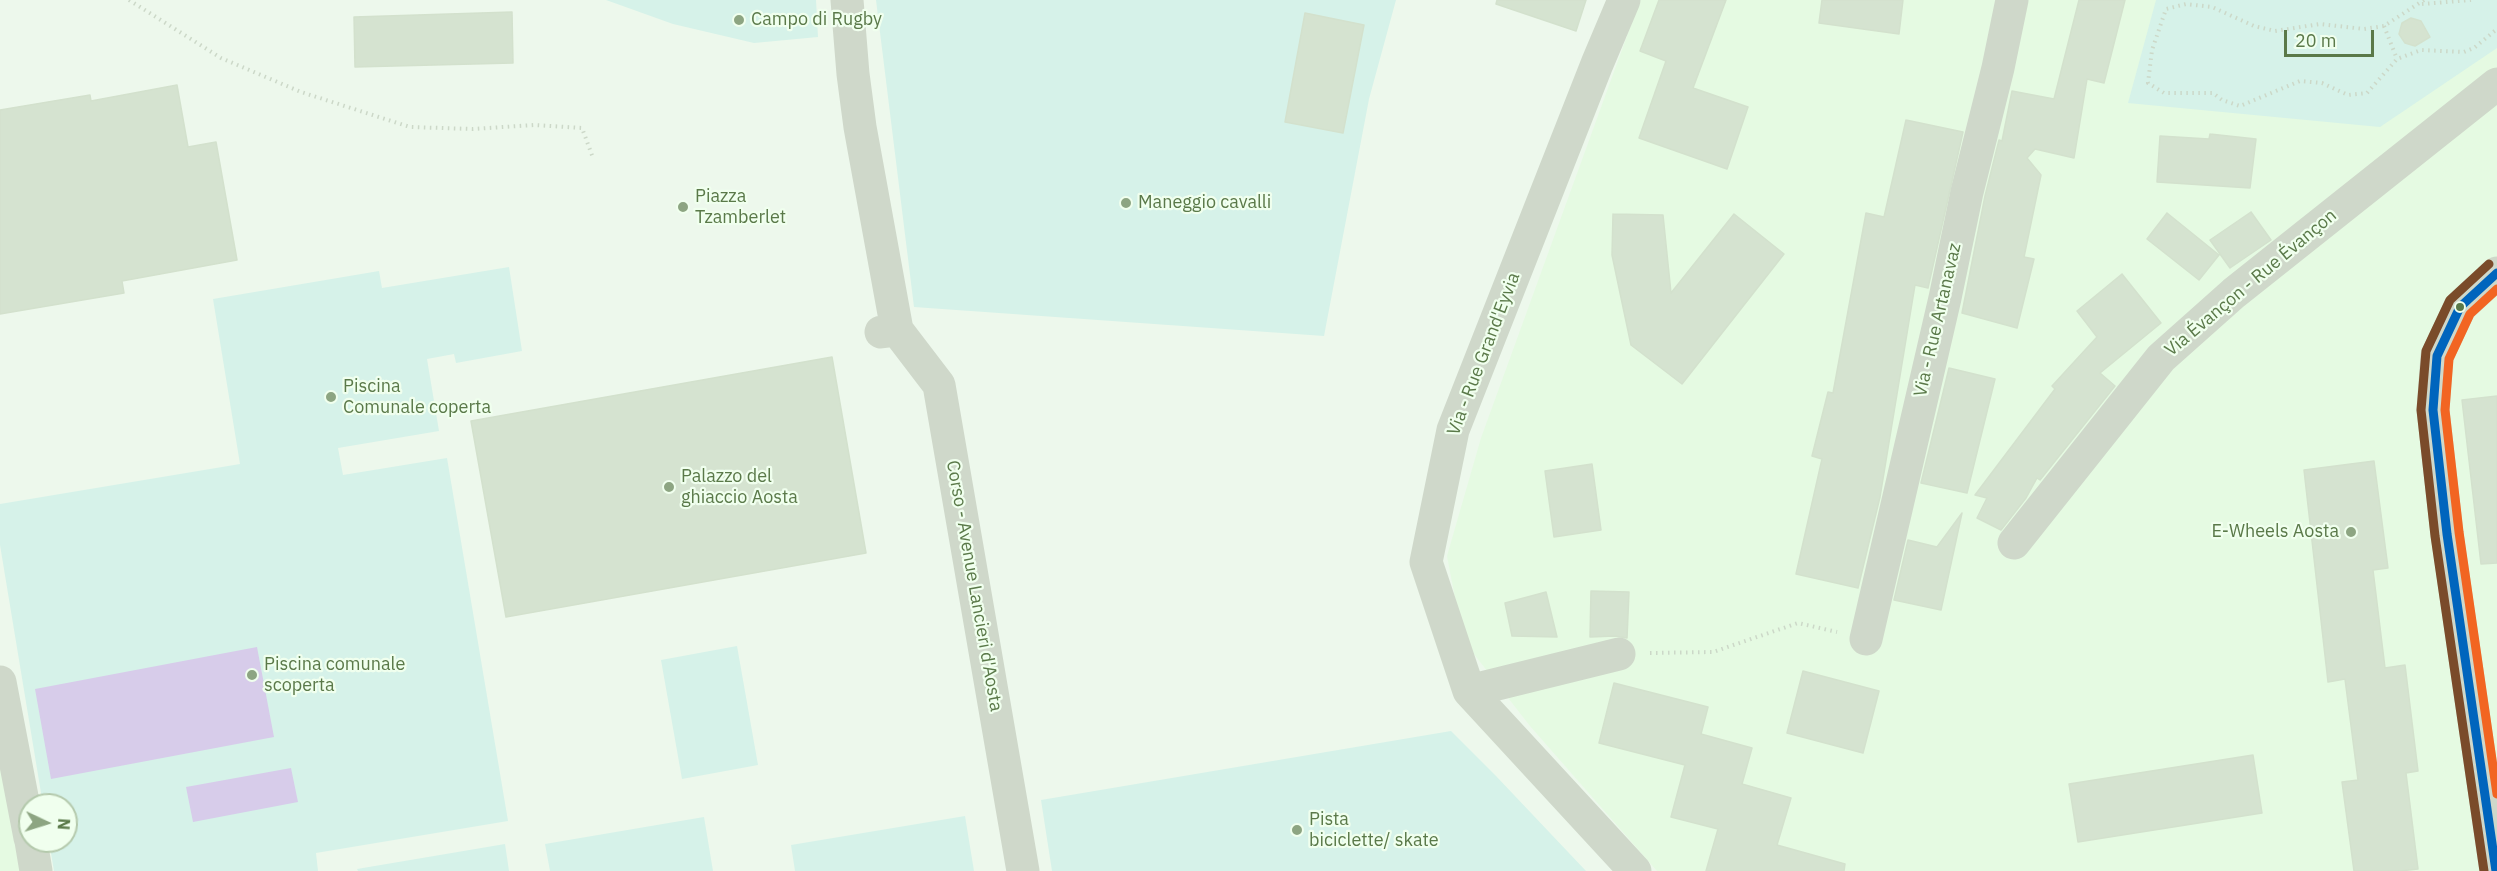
<!DOCTYPE html>
<meta charset="utf-8">
<style>
body{margin:0}
#map{position:relative;width:2497px;height:871px;overflow:hidden;background:#edf8ec;font-family:"IBM Plex Sans",sans-serif}
canvas{display:block}
.north{position:absolute;left:18px;top:793px;width:60px;height:60px;box-sizing:border-box;background:#f0ffee;border:2px solid #b4c9ac;border-radius:50%;rotate:94deg;font-size:16px;font-weight:700;line-height:24px;text-align:center;color:#5a7949}
.north::after{content:'';display:block;margin:auto;width:21px;height:27px;background:#8da582;clip-path:polygon(50% 0,100% 100%,50% 72%,0 100%)}
.scale{position:absolute;left:2284px;top:30px;width:90px;height:27px;box-sizing:border-box;border:3px solid #5a7949;border-top:0;padding-left:8px;font-size:18px;line-height:21px;white-space:nowrap;color:#5a7949;-webkit-text-stroke:4px #f0ffee;paint-order:stroke}
</style>
<div id="map">
<canvas width="2497" height="871"></canvas>
<div class="north">N</div>
<div class="scale">20 m</div>
</div>
<script>
const ctx = document.querySelector('canvas').getContext('2d');
ctx.lineJoin = 'round';
function fill(path, color) { ctx.fillStyle = color; ctx.fill(path, 'evenodd'); }
const toPath = rows => new Path2D(rows.map(r => 'M' + r).join(''));
function stroke(path, color, width, dash) { ctx.strokeStyle = color; ctx.lineWidth = width; ctx.lineCap = dash ? 'butt' : 'round'; ctx.setLineDash(dash || []); ctx.stroke(path); }
function label(font, color, halo, rows, align = 'center') {
  ctx.font = font + ' "IBM Plex Sans",sans-serif'; ctx.lineWidth = 4.5; ctx.setLineDash([]); ctx.textBaseline = 'middle'; ctx.strokeStyle = halo; ctx.fillStyle = color; for (const [text, x, y, turn = 0] of rows) {
    ctx.save(); ctx.translate(x, y); ctx.rotate((+turn || 0) * Math.PI / 180); ctx.textAlign = isNaN(turn) ? turn : align; if (halo) ctx.strokeText(text, 0, 0); ctx.fillText(text, 0, 0); ctx.restore();
  }
}
const residential = toPath([
 [1640,0,2497,0,2497,871,1657,871,1530,726,1463,640,1447,556,1481,438],
 [0,747,28,871,0,871]
]);
const green = toPath([
 [606,0,816,0,818,37,754,43,673,24],
 [876,0,1396,0,1369,99,1324,336,914,307],
 [2156,0,2497,0,2497,48,2380,127,2128,103],
 [509,267,522,351,456,363,454,354,427,359,439,431,338,448,343,475,447,458,508,821,316,853,318,871,54,871,49,841,66,841,66,805,43,805,0,545,0,504,240,464,213,299,379,271,382,288],
 [737,646,758,765,682,779,661,660],
 [1451,731,1496,776,1586,871,1052,871,1041,800],
 [965,816,974,871,795,871,791,845],
 [704,817,713,871,550,871,545,844],
 [505,844,509,871,358,871,357,869]
]);
const water = toPath([
 [257,647,274,737,51,779,35,689],
 [291,768,298,802,193,822,186,787]
]);
const building = toPath([
 [1497,0,1586,0,1576,31,1496,4,1497,0],
 [1659,0,1726,0,1693,88,1748,107,1727,169,1639,138,1666,61,1640,51,1659,0],
 [1822,0,1903,0,1899,34,1819,23,1822,0],
 [2079,0,2125,0,2104,83,2087,79,2074,158,2035,149,2027,158,2041,175,2024,257,2034,259,2017,328,1962,313,1985,196,1999,140,2002,141,2012,91,2054,99,2079,0],
 [512,12,513,63,355,67,354,17,512,12],
 [1305,13,1364,25,1343,133,1285,122,1305,13],
 [2411,18,2421,21,2430,37,2415,46,2405,43,2399,34,2402,23,2411,18],
 [177,85,188,147,216,142,237,260,122,281,124,293,0,314,0,110,90,95,91,101,177,85],
 [1906,120,1963,132,1928,288,1915,285,1880,497,1858,588,1796,574,1822,459,1812,456,1828,392,1833,393,1866,213,1884,217,1906,120],
 [2210,134,2256,139,2250,188,2157,182,2160,136,2209,139,2210,134],
 [2251,212,2271,240,2230,268,2210,240,2251,212],
 [2167,213,2219,255,2199,280,2147,239,2167,213],
 [1613,214,1663,215,1671,293,1734,214,1784,254,1682,384,1631,345,1612,255,1613,214],
 [2122,274,2161,323,2100,373,2115,386,2040,480,2037,478,2026,498,2001,530,1977,518,1987,498,1975,495,2055,389,2052,386,2097,337,2077,311,2122,274],
 [832,357,866,553,506,617,471,421,832,357],
 [1949,368,1995,379,1967,493,1921,483,1949,368],
 [2497,396,2497,563,2481,564,2462,400,2497,396],
 [2374,461,2388,568,2373,570,2385,668,2405,665,2418,771,2406,773,2418,869,2400,871,2354,871,2342,782,2358,780,2345,679,2328,682,2304,470,2374,461],
 [1592,464,1601,530,1554,537,1545,471,1592,464],
 [1962,513,1941,610,1894,600,1908,540,1937,547,1962,513],
 [1591,591,1629,592,1627,638,1615,636,1590,637,1591,591],
 [1546,592,1557,637,1512,636,1505,603,1546,592],
 [1803,671,1879,691,1863,753,1787,733,1803,671],
 [1614,683,1708,707,1701,734,1752,748,1742,784,1791,798,1777,845,1845,864,1844,871,1706,871,1718,829,1671,817,1685,765,1599,743,1614,683],
 [2253,755,2262,813,2078,842,2069,784,2253,755]
]);
const path = toPath([
 [129,0,221,58,301,92,410,127,473,129,534,125,582,128,593,158],
 [2424,0,2384,26,2364,29,2320,24,2275,31,2254,26,2212,7,2186,4,2166,9,2152,50,2148,83,2164,93,2213,93,2222,100,2240,106,2300,81,2322,83,2348,95,2367,93,2397,59,2421,50,2464,52,2474,48,2497,29],
 [2422,4,2471,0],
 [2384,26,2397,59],
 [1650,653,1713,652,1798,623,1837,632]
]);
const minor = toPath([
 [847,0,853,74,860,127,897,330],
 [1624,0,1597,64,1453,430,1426,562,1469,691,1635,871],
 [881,332,897,330,939,385,1023,871],
 [2014,543,2161,358,2234,293,2497,84],
 [1866,639,1945,298,1967,192,1998,68,2012,0],
 [0,682,30,838],
 [1469,691,1619,654],
 [31,841,36,871],
 [2496,871,2447,534,2433,410,2437,356,2460,307,2497,273]
]);
const bus1 = toPath([
 [2496,871,2447,534,2433,410,2437,356,2460,307,2497,273]
]);
const bus2 = toPath([
 [2497,289,2470,314,2449,359,2445,410,2459,532,2497,794]
]);
const bus3 = toPath([
 [2484,871,2435,536,2421,410,2426,351,2450,300,2489,264]
]);
const markers = [
 [739,20,6,"#8da582"],
 [1126,203,6,"#8da582"],
 [683,207,6,"#8da582"],
 [2460,307,5,"#5a7949"],
 [331,397,6,"#8da582"],
 [669,487,6,"#8da582"],
 [2351,532,6,"#8da582"],
 [252,675,6,"#8da582"],
 [1297,830,6,"#8da582"]
];
const poiNames = [
 ["Campo di Rugby",751,20],
 ["Piazza",695,197],
 ["Tzamberlet",695,218],
 ["Maneggio cavalli",1138,203],
 ["Piscina",343,387],
 ["Comunale coperta",343,408],
 ["Palazzo del",681,477],
 ["ghiaccio Aosta",681,498],
 ["E-Wheels Aosta",2339,532,"right"],
 ["Piscina comunale",264,665],
 ["scoperta",264,686],
 ["Pista",1309,820],
 ["biciclette/ skate",1309,841]
];
const streetNames = [
 ["Via Évançon - Rue Évançon",2251,283,-40],
 ["Via - Rue Artanavaz",1938,320,-77],
 ["Via - Rue Grand'Eyvia",1484,354,-69],
 ["Corso - Avenue Lancieri d'Aosta",974,586,80]
];
fill(residential, '#e5fae2');
fill(green, '#d6f2e9');
fill(water, '#d7ccea');
fill(building, '#d5e3d0');
stroke(building, '#d3e1cd', 1.5);
stroke(path, '#ccd8c8', 4, [1.5, 4.5]);
stroke(minor, '#cfd8ca', 33);
stroke(bus1, '#0065bd', 9);
stroke(bus2, '#f26522', 9);
stroke(bus3, '#7a4b2a', 9);
for (const [x, y, r, color] of markers) { const dot = new Path2D(); dot.arc(x, y, r, 0, 2 * Math.PI); ctx.fillStyle = color; ctx.fill(dot); stroke(dot, '#f0ffee', 2); }
label('18px', '#5a7949', '#f0ffee', poiNames, 'left');
label('18px', '#5a7949', '#f0ffee', streetNames);
</script>
